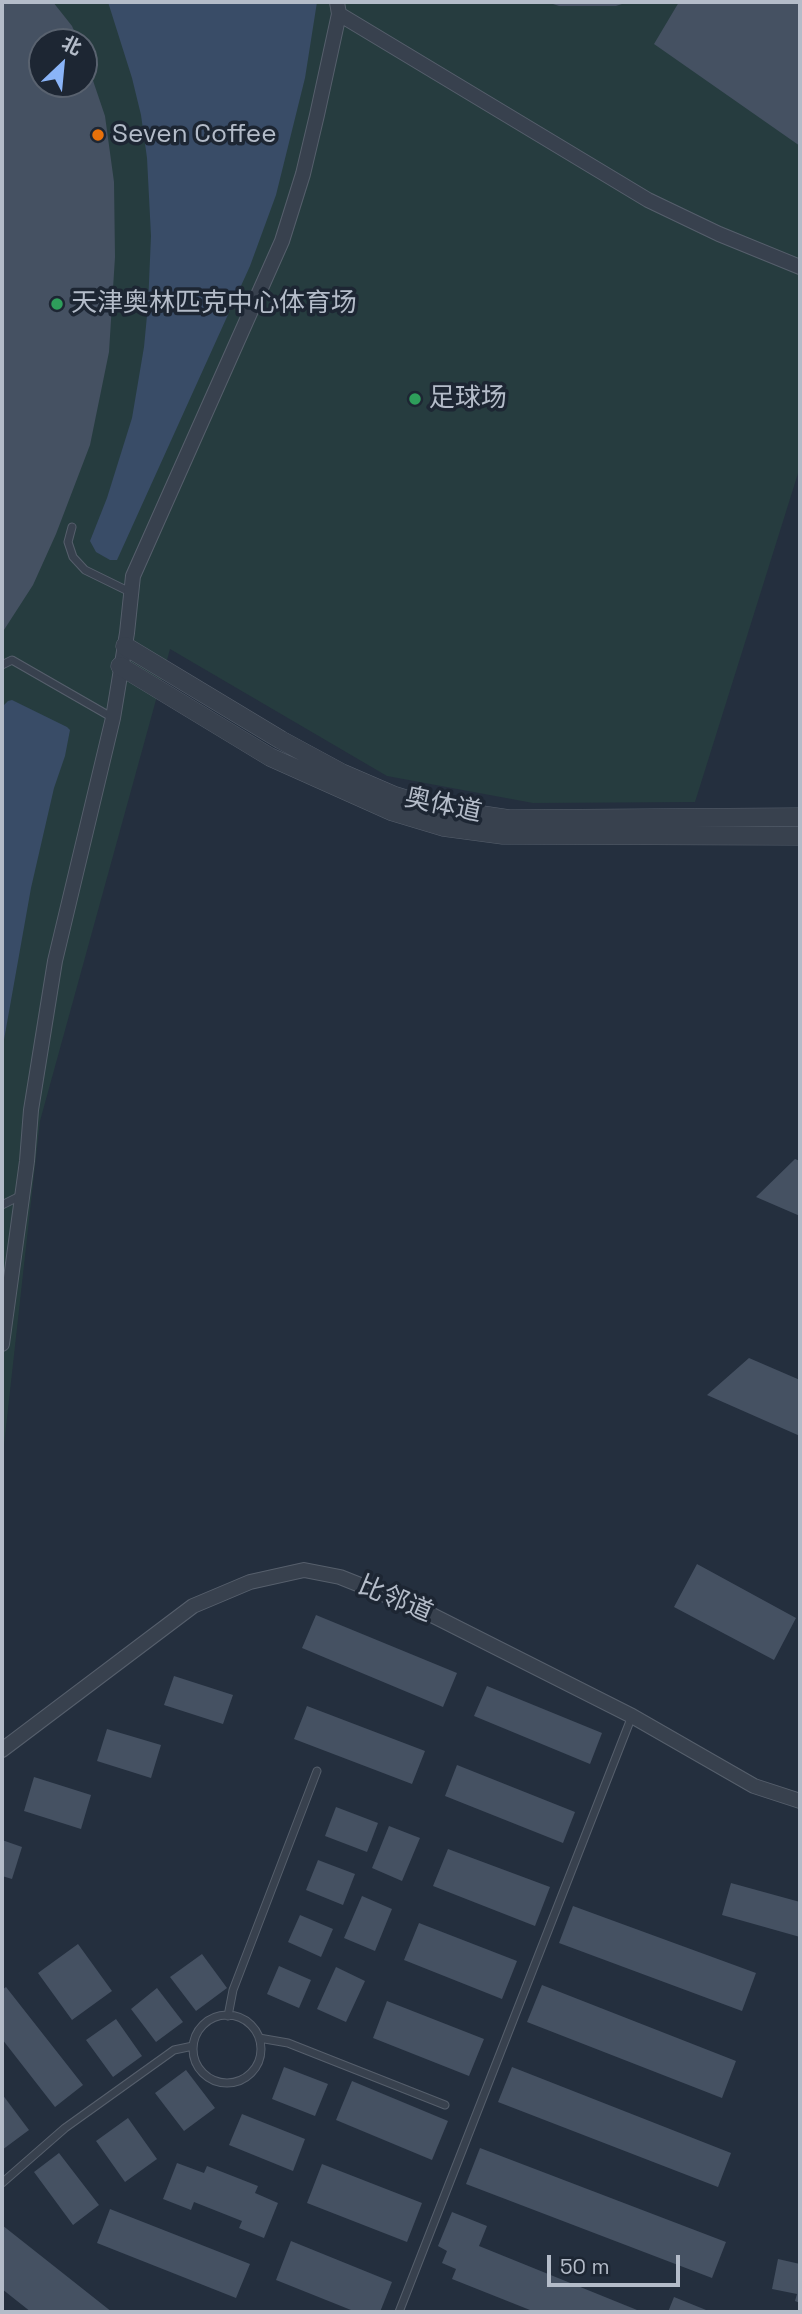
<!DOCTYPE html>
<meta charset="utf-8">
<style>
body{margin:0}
#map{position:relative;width:802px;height:2314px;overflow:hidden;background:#242f3e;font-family:"Space Grotesk","Noto Sans SC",sans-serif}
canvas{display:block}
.frame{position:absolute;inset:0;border:4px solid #b4bcc9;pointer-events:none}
.north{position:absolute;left:28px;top:28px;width:70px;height:70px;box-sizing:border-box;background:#1d2633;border:2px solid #59626f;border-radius:50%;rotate:26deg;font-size:19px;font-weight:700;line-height:28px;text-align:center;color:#b4bcc9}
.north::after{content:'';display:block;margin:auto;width:24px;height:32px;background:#8ab4f8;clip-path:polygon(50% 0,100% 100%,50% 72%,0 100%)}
.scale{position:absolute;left:547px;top:2255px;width:133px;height:32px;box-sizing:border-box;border:4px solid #b4bcc9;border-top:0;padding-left:9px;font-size:21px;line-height:24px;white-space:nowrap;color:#b4bcc9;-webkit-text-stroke:5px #1d2633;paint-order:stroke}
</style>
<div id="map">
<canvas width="802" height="2314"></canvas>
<div class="frame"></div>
<div class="north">北</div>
<div class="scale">50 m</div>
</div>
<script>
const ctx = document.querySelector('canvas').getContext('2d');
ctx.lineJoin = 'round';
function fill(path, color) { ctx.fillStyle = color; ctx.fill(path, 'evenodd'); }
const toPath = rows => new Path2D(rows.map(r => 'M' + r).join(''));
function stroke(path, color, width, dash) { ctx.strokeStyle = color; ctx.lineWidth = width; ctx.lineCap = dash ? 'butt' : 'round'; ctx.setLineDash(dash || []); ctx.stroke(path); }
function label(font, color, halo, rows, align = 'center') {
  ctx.font = font + ' "Space Grotesk","Noto Sans SC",sans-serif'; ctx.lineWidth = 7; ctx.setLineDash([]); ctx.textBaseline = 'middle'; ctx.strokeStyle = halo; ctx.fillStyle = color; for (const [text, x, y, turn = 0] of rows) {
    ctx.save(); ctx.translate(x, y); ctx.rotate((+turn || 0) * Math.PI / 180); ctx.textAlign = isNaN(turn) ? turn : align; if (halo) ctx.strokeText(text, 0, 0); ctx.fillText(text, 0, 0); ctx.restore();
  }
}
const green = toPath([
 [2,2,800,2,800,467,695,802,533,803,387,776,170,649,40,1121,2,1463],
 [42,42,84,42,84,84,42,84]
]);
const water = toPath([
 [108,2,317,2,305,78,276,195,250,266,117,560,110,560,96,552,90,541,107,498,132,418,144,347,148,305,151,236,147,158,141,115,132,78],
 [12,700,67,727,70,730,65,756,54,788,31,888,2,1051,2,707,8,701]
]);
const building = toPath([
 [2,2,53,2,72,26,79,42,42,42,42,84,84,84,84,54,105,116,114,182,115,257,109,352,90,445,56,534,33,585,2,633],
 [547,2,628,2,616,6,559,6],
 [679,2,800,2,800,146,654,44],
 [795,1159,800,1161,800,1216,756,1197],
 [749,1358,800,1380,800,1436,707,1395],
 [697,1564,796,1618,774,1660,674,1607],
 [316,1615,457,1673,443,1707,302,1648],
 [174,1676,233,1695,223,1724,164,1705],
 [487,1686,602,1733,590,1764,474,1716],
 [307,1706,425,1751,412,1784,294,1739],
 [107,1729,161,1745,151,1778,97,1761],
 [457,1765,575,1812,563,1843,445,1796],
 [34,1777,91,1795,81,1829,24,1811],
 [336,1807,378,1823,367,1852,325,1836],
 [389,1826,420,1838,402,1881,372,1868],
 [2,1840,22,1847,12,1879,2,1876],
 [448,1849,550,1887,535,1926,433,1886],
 [318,1860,355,1874,343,1905,306,1890],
 [731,1883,800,1902,800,1937,722,1915],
 [362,1896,392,1909,375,1951,344,1938],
 [573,1906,756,1973,742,2011,559,1943],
 [300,1915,333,1929,321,1957,288,1942],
 [419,1923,517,1961,502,1999,404,1960],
 [78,1944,112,1991,72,2020,38,1973],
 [202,1954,227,1988,196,2011,170,1977],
 [279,1966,311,1980,299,2008,267,1994],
 [336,1967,365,1981,346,2022,317,2009],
 [542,1985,736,2061,722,2098,527,2022],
 [6,1987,83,2085,55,2107,2,2039,2,1990],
 [157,1988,183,2022,156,2042,131,2009],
 [387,2001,484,2039,469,2076,373,2038],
 [116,2019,142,2056,113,2077,86,2040],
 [284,2067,328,2084,315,2116,272,2099],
 [512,2067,731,2153,718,2187,498,2102],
 [186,2070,215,2108,184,2131,155,2093],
 [352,2081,448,2121,432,2160,336,2120],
 [2,2094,29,2130,2,2150],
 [242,2114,305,2139,293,2171,229,2145],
 [128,2118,157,2159,125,2182,96,2141],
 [480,2148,726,2242,712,2278,466,2184],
 [59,2153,99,2205,73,2225,34,2172],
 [177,2163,204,2173,207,2166,258,2186,255,2193,278,2203,264,2238,239,2228,242,2221,194,2202,191,2210,163,2199],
 [322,2164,422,2203,407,2242,307,2203],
 [110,2209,250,2264,236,2298,97,2243],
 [452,2212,487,2226,479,2246,642,2312,535,2312,452,2279,456,2269,442,2263,447,2251,438,2246],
 [2,2225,112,2312,31,2312,2,2289],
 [291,2241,392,2282,380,2312,356,2312,276,2280],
 [778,2259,800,2264,800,2303,795,2301,797,2294,772,2289],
 [674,2297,711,2312,668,2312]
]);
const service = toPath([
 [72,527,68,542,73,557,85,570,130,592],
 [2,665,12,660,113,718],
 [2,1205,22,1195],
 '193 2049a34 34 0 1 1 68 0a34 34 0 1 1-68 0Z',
 [228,2016,233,1990,317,1771],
 [259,2038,288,2043,445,2105],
 [2,2183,65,2128,174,2050,193,2046],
 [399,2312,632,1716]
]);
const minor = toPath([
 [339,14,648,200,719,234,800,267],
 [2,1344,27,1161,31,1110,55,961,113,718,127,633,133,576,282,241,303,174,317,115,339,14,337,2],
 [2,1750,193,1606,250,1582,304,1570,340,1577,418,1608,632,1716,754,1786,800,1801]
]);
const tertiary = toPath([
 [125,646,281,740,342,773,393,795,435,808,509,819,800,817],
 [120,666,270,757,393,812,443,827,503,835,800,836]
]);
const markers = [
 [98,135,7,"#e8710a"],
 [57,304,7,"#2e9e5b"],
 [415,399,7,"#2e9e5b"]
];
const poiNames = [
 ["Seven Coffee",112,135],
 ["天津奥林匹克中心体育场",71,304],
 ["足球场",429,399]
];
const streetNames = [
 ["奥体道",443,806,12],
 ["比邻道",395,1600,23]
];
fill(green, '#263c3f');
fill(water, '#394c67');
fill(building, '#455162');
stroke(service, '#565f6c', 9);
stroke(minor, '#565f6c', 16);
stroke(tertiary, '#565f6c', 19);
stroke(service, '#38414e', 7);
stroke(minor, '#38414e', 14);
stroke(tertiary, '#38414e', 18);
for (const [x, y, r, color] of markers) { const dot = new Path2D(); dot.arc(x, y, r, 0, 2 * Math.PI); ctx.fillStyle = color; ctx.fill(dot); stroke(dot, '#1d2633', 2.5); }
label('26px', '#b4bcc9', '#1d2633', poiNames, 'left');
label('26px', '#b4bcc9', '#1d2633', streetNames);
</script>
